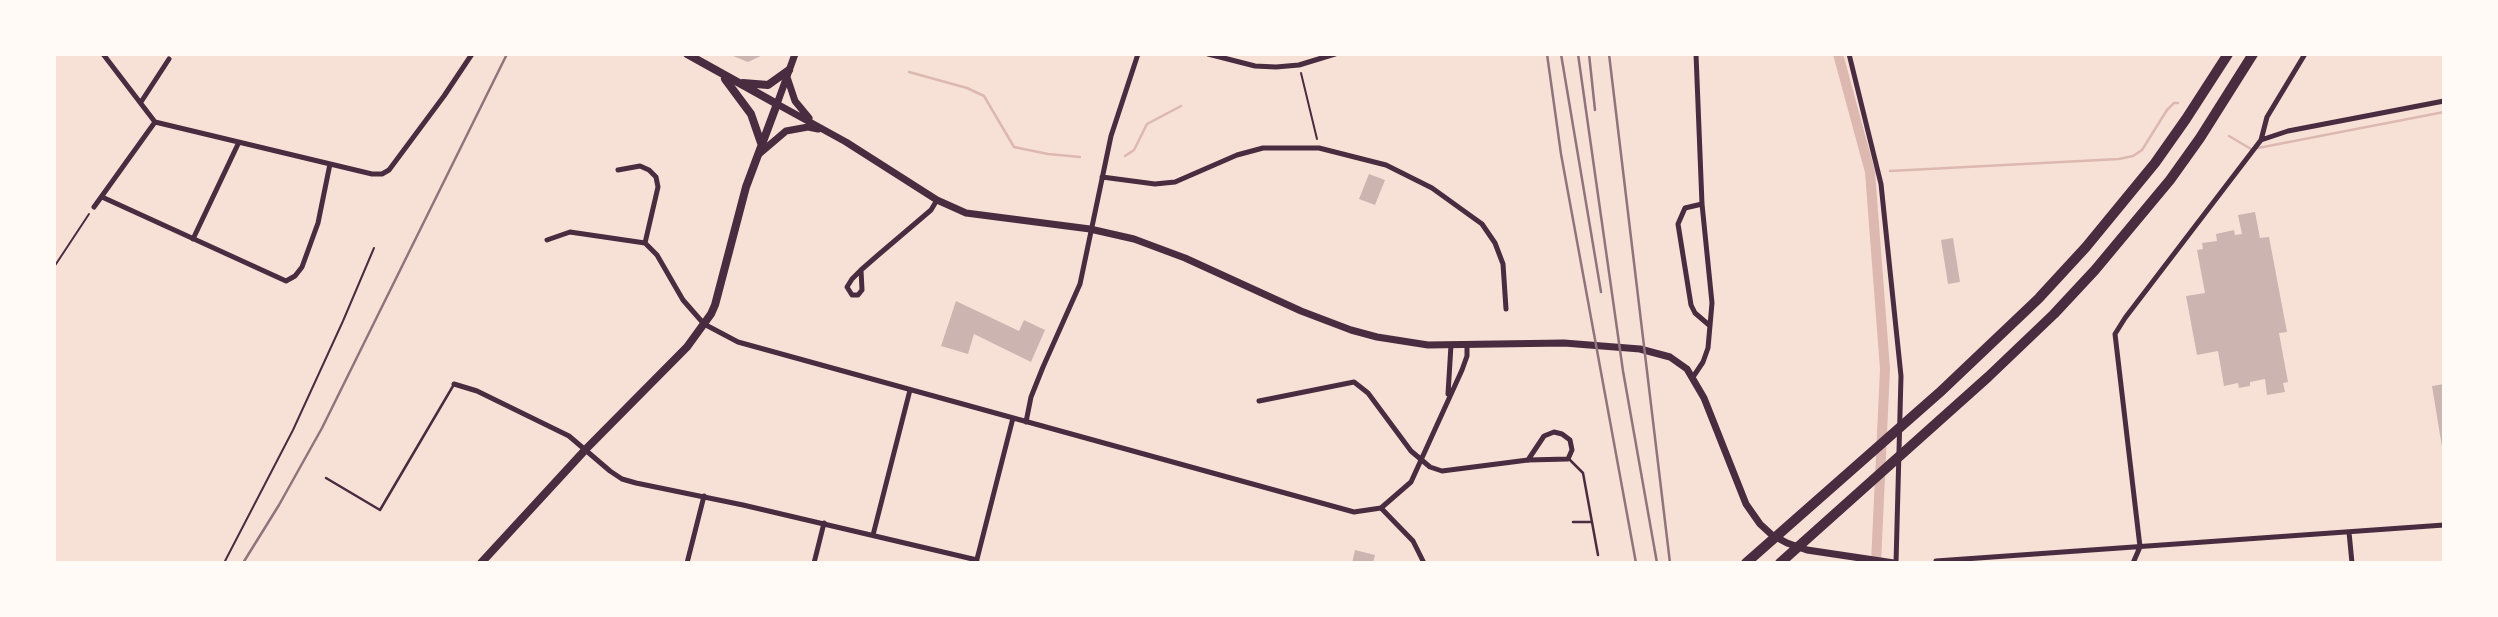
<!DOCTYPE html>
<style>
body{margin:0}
#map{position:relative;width:2498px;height:617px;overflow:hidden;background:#f7e1d7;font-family:"Work Sans",sans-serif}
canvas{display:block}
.frame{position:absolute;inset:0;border:56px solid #fffaf5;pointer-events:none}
</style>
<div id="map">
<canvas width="2498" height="617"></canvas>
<div class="frame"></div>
</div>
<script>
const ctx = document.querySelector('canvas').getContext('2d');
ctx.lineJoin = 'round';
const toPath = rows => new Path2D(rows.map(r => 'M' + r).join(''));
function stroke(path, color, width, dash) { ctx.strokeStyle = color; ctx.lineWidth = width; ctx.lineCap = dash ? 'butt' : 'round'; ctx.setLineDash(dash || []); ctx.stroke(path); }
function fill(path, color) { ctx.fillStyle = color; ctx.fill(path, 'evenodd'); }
const stream = toPath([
 [909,72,967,88,984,96,1014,147,1048,154,1080,157],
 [2229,136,2251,149],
 [2258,148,2444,112],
 [1125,156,1134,150,1147,124,1181,106],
 [1890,171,2119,159,2133,156,2142,150,2167,110,2174,103,2178,103]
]);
const canal = toPath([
 [1838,54,1870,172,1885,369,1876,563]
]);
const building = toPath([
 [728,54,765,54,748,62],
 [1369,174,1385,180,1375,205,1359,199],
 [2255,212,2260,238,2269,237,2287,332,2279,333,2288,382,2283,383,2285,392,2267,395,2265,379,2250,382,2250,386,2239,388,2238,383,2224,386,2218,351,2197,355,2186,296,2205,293,2197,250,2203,249,2202,243,2217,241,2216,234,2234,230,2235,235,2242,234,2238,215],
 [1953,238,1960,282,1948,284,1941,240],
 [956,301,1019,331,1024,320,1045,330,1031,362,974,334,968,354,941,346],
 [2444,384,2444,447,2442,447,2432,386],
 [1355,550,1375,555,1373,563,1352,563]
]);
const path = toPath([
 [1301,73,1317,139],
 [54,267,89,214],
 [224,563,293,430,343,321,374,248]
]);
const service = toPath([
 [1570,460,1583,473,1598,555],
 [326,478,380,510,453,386],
 [1573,522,1591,522]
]);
const minor = toPath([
 [103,54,155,122,372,174,382,174,389,170,444,96,472,54],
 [1208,54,1255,66,1276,67,1299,65,1335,54],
 [1849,54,1881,184,1901,376,1896,563],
 [141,102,169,59],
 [2261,140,2288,131,2444,101],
 [618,170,640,166,649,170,656,177,658,187,645,243],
 [1102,177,1155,184,1175,182,1237,155,1263,148,1319,148,1386,165,1432,188,1482,224,1495,243,1503,264,1506,309],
 [102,197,286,281,295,276,302,267,318,223,330,164],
 [1702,204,1685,208,1678,224,1691,305,1695,313,1709,325],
 [94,207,155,122],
 [193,239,239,142],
 [547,240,570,232,645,243,657,255,683,300,704,324,738,342,1354,512,1381,508,1411,482,1462,370,1467,356,1467,344],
 [861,270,862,290,858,295,852,295,847,287,852,279,861,270,877,256,931,210,937,200],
 [1693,377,1703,362,1708,348,1712,303,1702,204,1696,54],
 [454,384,477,391,569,436,610,471,622,479,636,483,743,505,977,560],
 [1448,394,1451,345],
 [1259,401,1354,382,1368,393,1411,451,1430,467,1442,471,1528,460,1568,459,1572,450,1570,440,1562,434,1554,432,1544,436,1528,460],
 [1026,422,1031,397,1043,367,1080,284,1111,136,1138,54],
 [1381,508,1413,541,1424,563],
 [2349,532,2352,563],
 [873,535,910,390],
 [1936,561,2444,525],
 [687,563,704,496],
 [814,563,824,523],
 [976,563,1013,418],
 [2133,563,2140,547,2115,334,2125,318,2261,140,2267,117,2305,54]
]);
const tertiary = toPath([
 [795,54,777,104,846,142,937,200,966,213,1090,229,1134,239,1185,258,1301,311,1351,330,1377,337,1428,345,1564,343,1640,349,1670,357,1687,369,1704,398,1746,504,1760,524,1772,535,1787,543,1807,550,1894,563],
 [787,77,795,101,809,118],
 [759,154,786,131,808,127,818,129]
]);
const secondary = toPath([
 [725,79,751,114,761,143],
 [743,83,768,85,789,70],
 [481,563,586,449,687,347,711,314,715,305,746,187,777,104,687,54]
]);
const motorway = toPath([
 [1746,563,1939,393,2039,298,2086,247,2155,163,2186,119,2228,54],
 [1780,563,1988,377,2054,314,2095,270,2170,180,2200,138,2253,54]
]);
const rail = toPath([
 [1547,54,1561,154,1636,563],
 [1561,54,1601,292],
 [1578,54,1623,371,1657,563],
 [1589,54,1595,110],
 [1609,54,1670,563],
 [243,563,279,505,322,428,507,54]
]);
stroke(stream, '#dcb8b0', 2.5);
stroke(canal, '#dcb8b0', 10);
fill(building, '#ccb4b1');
stroke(path, '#4a2c40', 2);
stroke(service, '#4a2c40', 2.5);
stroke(minor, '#4a2c40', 5);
stroke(tertiary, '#4a2c40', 7);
stroke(secondary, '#4a2c40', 8);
stroke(motorway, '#4a2c40', 10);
stroke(rail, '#8f747c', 2.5);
</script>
